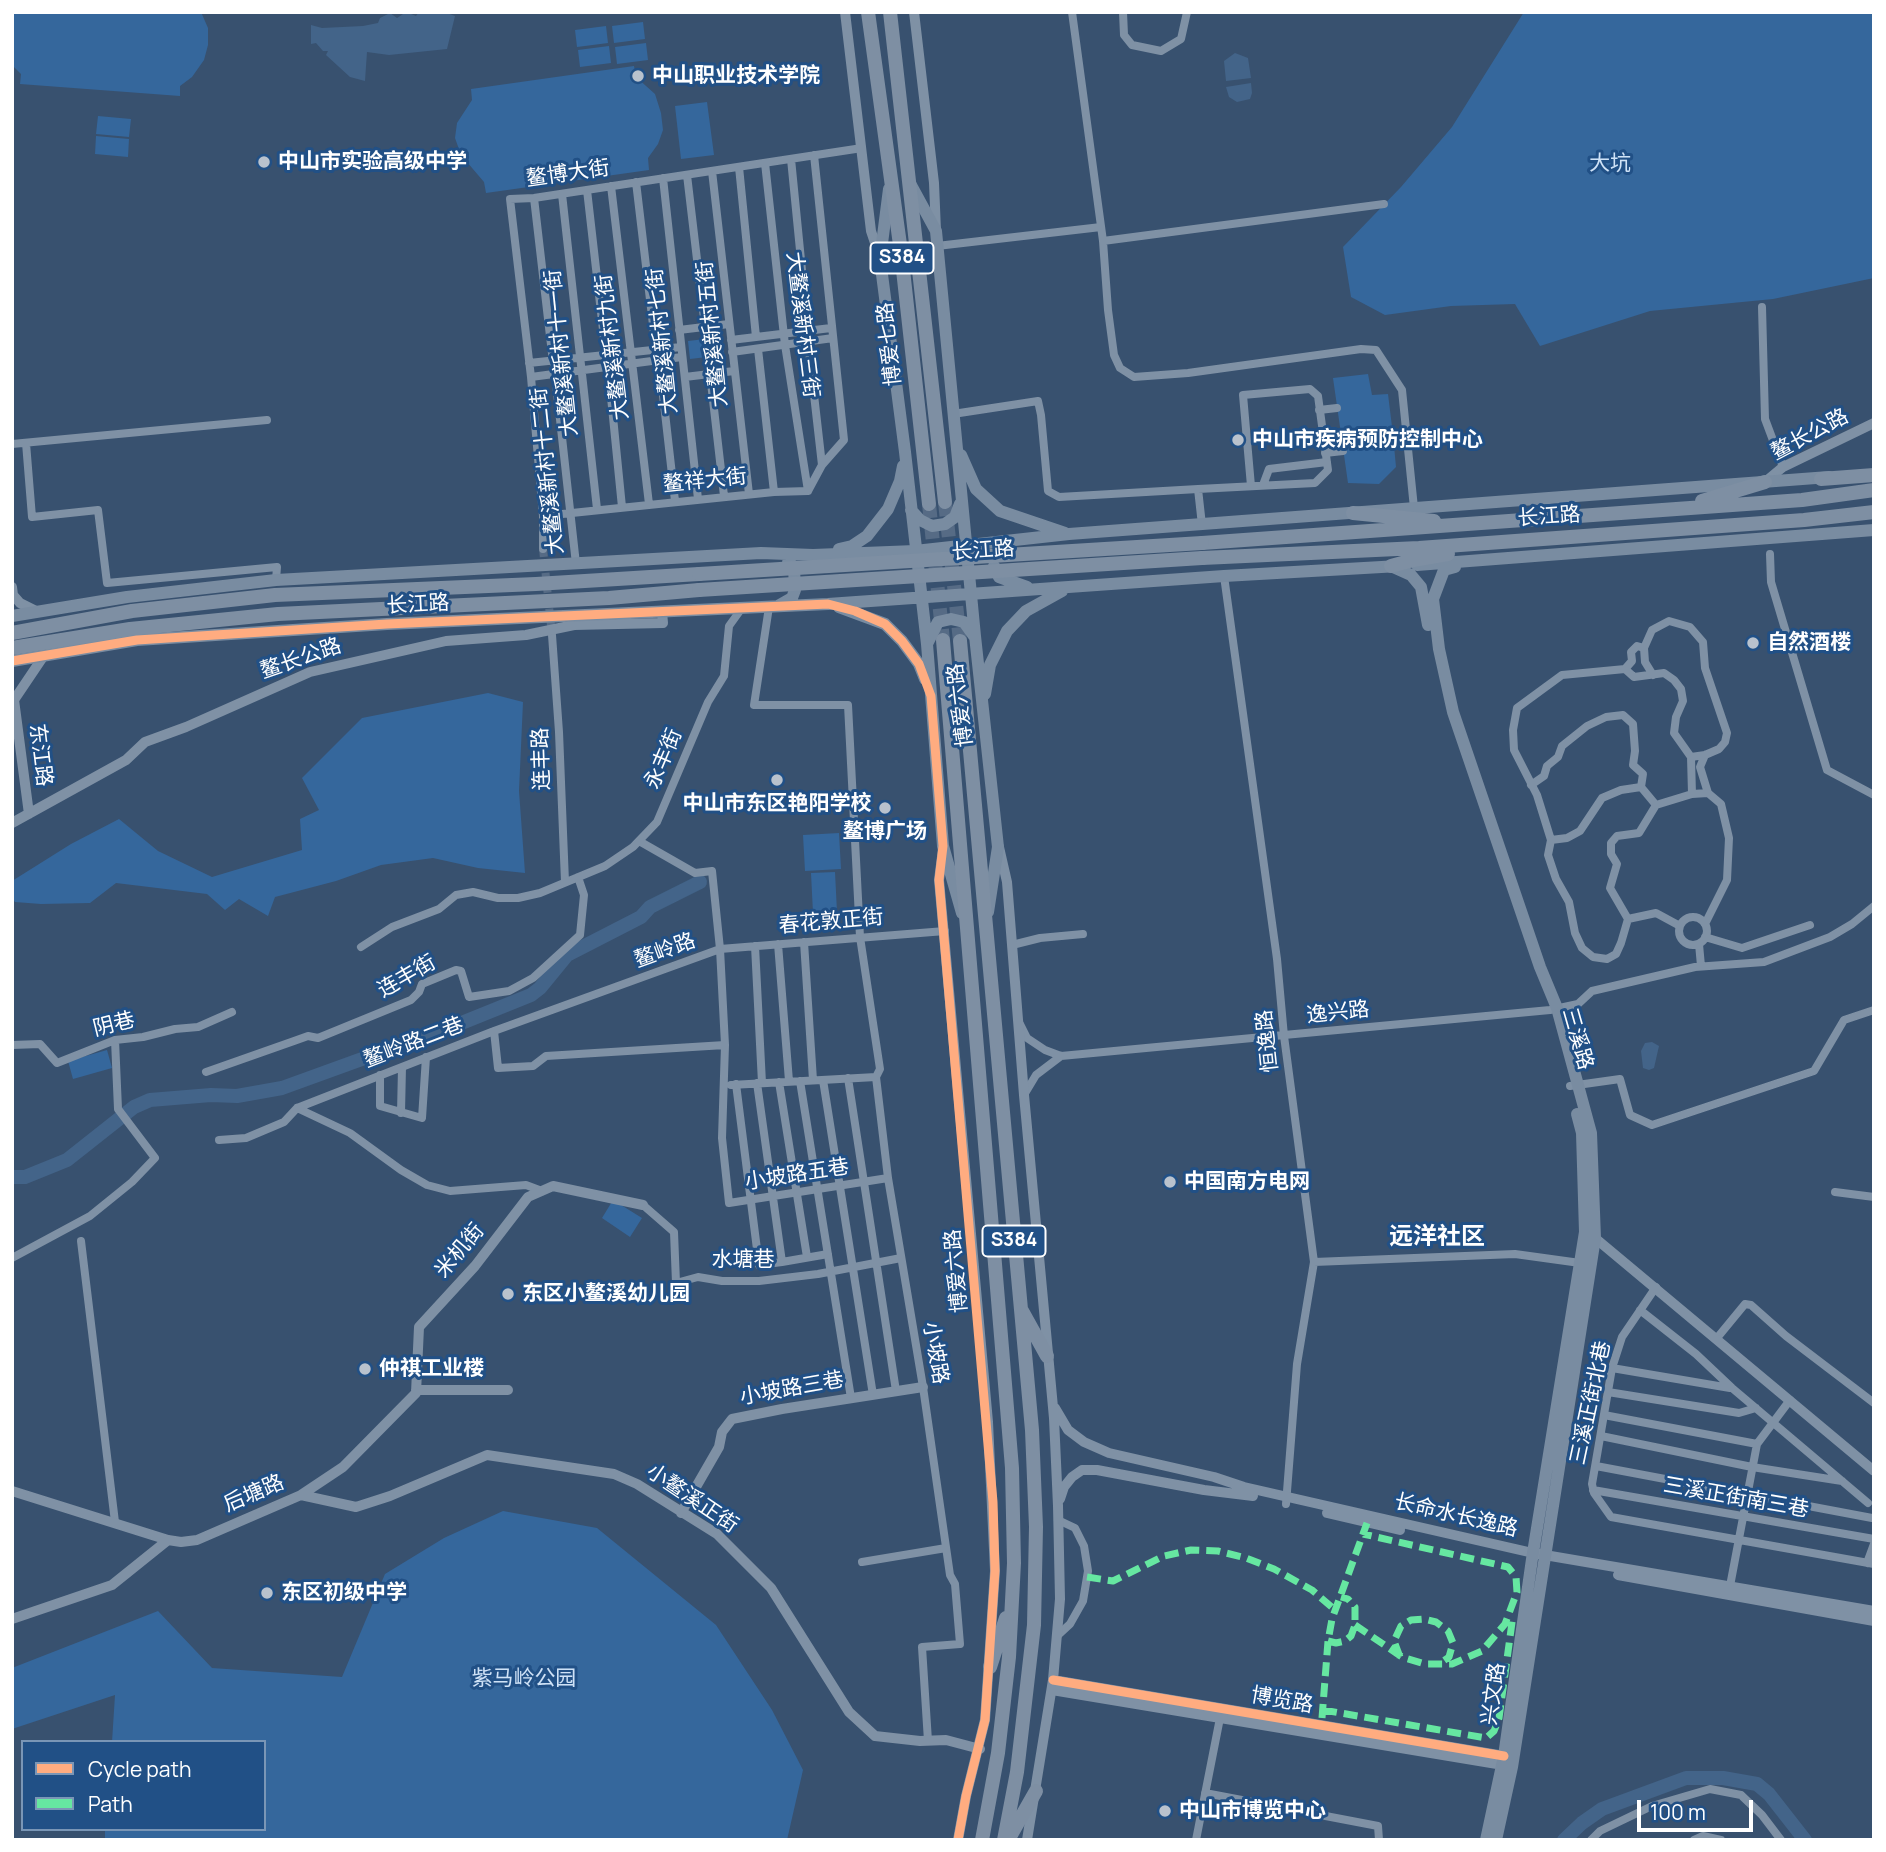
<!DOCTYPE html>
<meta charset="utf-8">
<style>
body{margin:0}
#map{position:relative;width:1886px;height:1852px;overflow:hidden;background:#38516f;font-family:Manrope,sans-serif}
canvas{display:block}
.frame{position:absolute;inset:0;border:14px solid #fff;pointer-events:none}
.legend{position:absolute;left:21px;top:1740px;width:245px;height:91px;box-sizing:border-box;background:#215086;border:2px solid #7a96b6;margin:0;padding:9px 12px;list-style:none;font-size:21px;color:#fff}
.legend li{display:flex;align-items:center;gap:14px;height:35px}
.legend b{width:35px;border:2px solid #7a96b6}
.scale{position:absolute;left:1637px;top:1800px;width:116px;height:32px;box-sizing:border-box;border:4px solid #fff;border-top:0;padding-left:9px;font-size:21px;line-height:24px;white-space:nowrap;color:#fff;-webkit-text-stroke:5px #215086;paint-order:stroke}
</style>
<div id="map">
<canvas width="1886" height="1852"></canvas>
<div class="frame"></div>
<ul class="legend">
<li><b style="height:9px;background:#ffac80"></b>Cycle path</li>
<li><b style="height:9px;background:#66e7a1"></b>Path</li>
</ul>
<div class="scale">100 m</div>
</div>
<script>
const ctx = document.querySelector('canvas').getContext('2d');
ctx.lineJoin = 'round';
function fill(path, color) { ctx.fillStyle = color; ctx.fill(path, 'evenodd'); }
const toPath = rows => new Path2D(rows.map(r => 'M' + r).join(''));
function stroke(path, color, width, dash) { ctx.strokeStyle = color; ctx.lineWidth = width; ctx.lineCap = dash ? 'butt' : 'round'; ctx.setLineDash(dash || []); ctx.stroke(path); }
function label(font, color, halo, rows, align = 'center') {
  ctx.font = font + ' Manrope,"Noto Sans SC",sans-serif'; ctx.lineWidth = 6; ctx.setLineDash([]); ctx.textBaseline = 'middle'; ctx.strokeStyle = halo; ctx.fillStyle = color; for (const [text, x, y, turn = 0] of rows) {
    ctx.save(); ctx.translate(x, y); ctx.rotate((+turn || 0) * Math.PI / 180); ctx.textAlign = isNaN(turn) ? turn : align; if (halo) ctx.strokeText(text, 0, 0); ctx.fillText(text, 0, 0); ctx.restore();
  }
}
const green = toPath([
 [12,12,201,12,208,28,208,45,204,60,192,77,180,86,180,96,20,84,21,74,12,65],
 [1524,12,1874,12,1874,278,1773,299,1650,311,1540,346,1515,304,1451,306,1385,315,1351,297,1343,247,1401,187,1452,127],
 [643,22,645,39,614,43,612,26],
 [606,26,608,43,577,47,575,30],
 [646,43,648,60,617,64,615,47],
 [609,46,611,63,580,67,578,50],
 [634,66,636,77,655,94,661,113,663,130,658,144,648,158,649,170,486,193,484,182,461,155,455,138,457,123,472,100,471,89],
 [707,102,714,155,681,159,675,106],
 [98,116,131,119,129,137,96,134],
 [96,136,129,139,128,157,95,154],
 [722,337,724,355,690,359,688,341],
 [1368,374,1372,395,1388,394,1393,435,1396,467,1379,484,1348,483,1333,378],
 [488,693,523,702,519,791,525,873,478,868,433,858,381,865,336,881,275,897,268,916,239,899,225,910,207,894,116,883,90,903,41,904,15,902,12,898,12,881,71,844,119,819,158,851,212,877,302,850,300,819,319,810,302,778,362,718],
 [839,833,841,869,805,871,803,835],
 [835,872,837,912,813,913,811,873],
 [107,1050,112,1068,73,1079,68,1061],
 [613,1200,642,1218,630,1237,602,1218],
 [503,1511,597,1528,716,1625,772,1710,803,1770,787,1840,105,1840,105,1829,264,1829,264,1742,112,1742,115,1695,12,1729,12,1668,158,1611,212,1668,342,1677,385,1574,444,1538]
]);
const water = toPath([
 [406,12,416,16,419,12,444,12,455,16,447,49,389,55,367,52,365,81,350,77,326,55,328,51,323,51,316,43,311,44,311,25,322,28,363,26,378,23,380,18,390,13,397,18],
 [1235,53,1248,58,1251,78,1226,81,1224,61],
 [1251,83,1252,93,1250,99,1237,102,1229,97,1226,87],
 [1652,1042,1659,1046,1654,1068,1649,1070,1643,1068,1641,1051,1645,1043]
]);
const river = toPath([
 [12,1177,25,1177,67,1160,134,1107,150,1100,211,1095,237,1096,282,1088,464,1022,531,995,540,988,567,955,641,917,650,907,700,882],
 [1564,1840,1582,1823,1602,1809,1686,1778,1723,1778,1757,1784,1769,1794,1805,1840]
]);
const minorTunnel = toPath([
 [543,549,552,635]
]);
const trunkTunnel = toPath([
 [945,502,960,641],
 [929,504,943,640]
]);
const minor = toPath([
 [1072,12,1103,241,1384,204],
 [1123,12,1124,35,1132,45,1161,51,1181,39,1187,12],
 [791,159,808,331],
 [765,163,785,345,808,491],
 [739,167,756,337],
 [712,171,749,494],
 [687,175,705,327],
 [663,178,698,499],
 [636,182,656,350],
 [611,186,649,504],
 [587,190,606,356],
 [562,194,597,509],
 [534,198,553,362],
 [1103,241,1108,310,1114,355,1120,368,1134,377,1188,373,1361,349,1376,350,1402,390,1414,508],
 [937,246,1101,227],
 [1762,307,1765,419,1783,467],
 [679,330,729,324],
 [731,340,831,328],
 [808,342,822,465],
 [758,349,774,492],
 [732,352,833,338],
 [659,360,675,501],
 [529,363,681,347],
 [608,367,622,507],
 [555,374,576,564],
 [710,374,724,496],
 [531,377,682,357],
 [685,377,734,371],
 [1319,410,1337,408],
 [953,414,1038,401,1041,415,1048,491,1059,497,1198,489,1202,525],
 [26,443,32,517,98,510,107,583,277,567,276,580],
 [12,444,267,420],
 [1325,453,1343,451],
 [1263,485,1269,469,1327,462],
 [1198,489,1315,483,1328,470,1318,396,1310,389,1243,395,1251,486],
 [543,516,774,492,808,491,822,465,844,440,814,155],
 [543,549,543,516,531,377,510,199,534,198,862,148],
 [1770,554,1771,582,1827,770,1874,795],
 [1224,576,1277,959,1284,1036,1314,1262,1297,1364,1286,1504],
 [769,607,754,705,848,705,860,937,880,1069,876,1077,888,1178,923,1387,950,1575,955,1584,960,1644,922,1647,928,1741],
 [552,635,559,732,565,882],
 [1625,669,1632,661,1631,652,1637,646,1644,648],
 [1653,675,1645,662,1644,648,1652,630,1669,621,1690,627,1703,642,1705,668,1727,733,1725,742,1719,749,1705,755,1691,757],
 [1705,755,1700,767,1708,793],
 [1531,785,1544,776,1547,766,1558,757,1562,746,1587,726,1606,717,1623,715,1633,724,1635,751,1633,765,1643,774,1641,787],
 [1551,840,1567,838,1580,831,1602,798,1621,790,1641,787,1656,805],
 [639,841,695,873,712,871,720,949,725,1045,722,1138,729,1203,888,1178],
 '1679 931a14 14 0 1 1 28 0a14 14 0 1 1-28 0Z',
 [1628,919,1610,888,1617,864,1611,854,1611,843,1617,836,1639,833,1656,805,1692,794],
 [1680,926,1656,913,1628,919,1621,943,1616,954,1607,959,1593,957,1582,948,1575,933,1569,902,1556,879,1548,855,1551,840,1537,795,1514,750,1513,730,1517,708,1562,675,1625,669,1634,677,1664,673,1674,680,1681,689,1683,701,1676,717,1674,733,1691,757,1692,794,1708,793,1721,804,1729,838,1727,880,1705,924],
 [1705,937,1742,948,1810,925],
 [804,942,813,1080],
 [778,944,789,1081],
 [1699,944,1701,966],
 [1012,945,1040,938,1083,934],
 [755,946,762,1083],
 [361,947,392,927,439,909,456,895,473,892,498,898,518,898,540,893,605,866,633,847,657,822,708,702,724,676,729,626,742,608],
 [1020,1024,1027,1038,1045,1050,1061,1056,1550,1010,1578,1004,1592,991,1695,967,1764,962,1830,937,1852,924,1874,906],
 [494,1031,498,1068,533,1066,546,1056,725,1045],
 [12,1045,40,1044,57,1063,115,1040,143,1037,175,1029,198,1027,232,1012],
 [206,1072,294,1041,308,1036,318,1038,411,1000,419,992,422,984,456,970,461,971,469,997,509,991,533,978,580,935,584,895,578,877],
 [380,1075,380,1106,422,1118,426,1057],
 [848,1078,896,1391],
 [823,1080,873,1395],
 [800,1081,851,1398],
 [779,1082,807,1257],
 [757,1083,782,1262,828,1254],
 [736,1084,759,1265,782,1262],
 [731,1085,876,1077],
 [1570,1086,1620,1079,1630,1115,1652,1125,1814,1071,1844,1020,1874,1010],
 [1024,1095,1036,1075,1061,1056],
 [297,1108,350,1133,401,1170,427,1185,450,1191,526,1185,542,1191],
 [401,1113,402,1067],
 [219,1140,246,1138,284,1122,297,1108,494,1031,720,949,945,931],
 [1835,1192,1874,1197],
 [643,1205,674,1232,676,1283,698,1277,722,1281,759,1281,818,1274,901,1258],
 [81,1241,115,1522],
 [12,1258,90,1216,132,1182,155,1158,118,1109,115,1040],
 [1314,1262,1515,1254,1580,1263],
 [1656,1287,1622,1337,1612,1368,1592,1484,1594,1493,1611,1517,1874,1564],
 [1640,1310,1696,1354,1732,1388,1868,1503],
 [1717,1338,1745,1304,1751,1305,1786,1336,1874,1403],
 [1612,1368,1730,1388],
 [1608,1392,1739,1413,1756,1408],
 [1604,1415,1757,1444],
 [1601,1436,1752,1467,1842,1481],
 [1596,1466,1872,1518],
 [1593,1490,1874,1539],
 [862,1562,946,1548],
 [1867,1563,1874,1544],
 [1730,1586,1757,1444,1790,1400],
 [1057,1636,1070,1624,1083,1601,1088,1571,1084,1546,1075,1528,1058,1520],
 [1205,1793,1378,1826,1379,1840],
 [1196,1840,1220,1718],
 [1591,1840,1600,1831,1652,1806,1710,1789,1741,1795,1762,1815,1781,1840],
 [1694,1840,1703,1836,1721,1840]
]);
const tertiary = toPath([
 [845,12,871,231,880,258],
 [914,12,934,183,936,231],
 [1765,482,1783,467,1874,423],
 [12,587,13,595,20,603,38,612],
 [29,814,14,700,43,657],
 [12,823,126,760,145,742,186,727,310,672,446,641,526,635,574,625,663,623,662,612],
 [999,847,1007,882,1024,1095,1054,1418,1058,1506,1060,1599,1053,1680,1027,1840],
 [943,849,939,880,988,1422,995,1571,985,1720,966,1796,958,1840],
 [1595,1238,1874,1471],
 [416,1390,508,1390],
 [1055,1408,1068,1430,1084,1442,1109,1453,1214,1477,1244,1487,1533,1553,1874,1611],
 [12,1491,168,1540,181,1542,197,1540,301,1495,343,1467,416,1393,419,1327,475,1266,528,1197,553,1186,643,1205],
 [301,1495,356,1507,390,1496,487,1455,614,1474,637,1484,717,1534,771,1588,849,1712,875,1736,920,1741,946,1740,980,1749],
 [1060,1499,1064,1487,1072,1477,1082,1470,1097,1470,1204,1490,1253,1496],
 [681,1513,719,1447,722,1432,732,1419,782,1409,923,1387],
 [1327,1513,1400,1530],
 [1618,1575,1874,1621],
 [12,1619,112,1585,168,1540],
 [1053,1680,1504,1756],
 [1052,1690,1503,1765]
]);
const secondary = toPath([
 [911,185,936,231,975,636,998,847,988,912],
 [889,189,880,259,905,452,927,644,943,846,962,913],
 [961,455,976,489,1000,511,1065,533],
 [911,510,920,520,932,526,945,524,955,517,960,504],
 [839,549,852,546,867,536,888,509,900,481,903,466],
 [1417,565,1874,530],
 [994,566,999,577,1027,587],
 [1391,566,1411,575,1421,587,1428,625],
 [1455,567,1444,570,1433,599,1439,649,1453,712,1540,967,1557,1008,1591,1133,1595,1238,1512,1767,1496,1840],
 [778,606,792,598,795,590,794,567,788,562],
 [839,607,885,624,902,641,919,664,925,679],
 [12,616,127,597,276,580,761,553,813,555,915,551,1069,534,1829,477],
 [928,642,938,622,951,619,964,622,974,636],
 [12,661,137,640,387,624,828,604,1224,576,1399,566],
 [985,694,990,665,1007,631,1026,611,1062,591],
 [1486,1840,1504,1756,1532,1559,1585,1232,1582,1133,1577,1114]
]);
const trunk = toPath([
 [868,12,901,252,929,504],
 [890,12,945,502],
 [1821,479,1874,475],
 [1702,501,1765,482],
 [1353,513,1434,521],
 [1202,543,1802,500,1874,490],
 [1202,558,1419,548,1804,520,1874,512],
 [1391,566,1413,560,1448,554],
 [12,633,132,611,275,595,536,584,699,574],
 [943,640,1012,1468,1014,1563,1009,1657,998,1753,982,1840],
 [960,641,1032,1430,1036,1527,1034,1625,1017,1772,1004,1840],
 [12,648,130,629,278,614,609,598,699,590],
 [1022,1311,1047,1356],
 [990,1667,1006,1618],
 [1008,1840,1036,1791]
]);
const trunkBridge = toPath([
 [699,574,1202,543],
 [699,590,1202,558]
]);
const quiet = toPath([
 [1087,1577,1113,1581,1164,1556,1191,1550,1218,1551,1246,1558,1274,1569,1312,1590,1335,1610],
 [1355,1625,1402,1657,1425,1664,1452,1664,1482,1651,1505,1624,1517,1592,1516,1577,1508,1567,1363,1534],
 [1328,1641,1336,1643,1345,1641,1351,1636,1355,1625,1355,1607,1348,1599,1341,1597],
 [1400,1657,1394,1641,1401,1626,1411,1620,1424,1619,1436,1622,1448,1631,1453,1643,1449,1657,1439,1664],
 [1323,1710,1486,1738,1494,1731,1499,1718,1513,1615],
 [1322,1718,1328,1641,1332,1619,1367,1523]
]);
const cycleway = toPath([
 [12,661,137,640,387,624,828,604,855,611,885,624,902,641,919,664,931,696,943,846,939,880,993,1502,995,1571,985,1720,966,1796,958,1840],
 [1053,1680,1504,1756]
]);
const markers = [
 [638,76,7,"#b9c2cd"],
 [264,162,7,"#b9c2cd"],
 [1238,440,7,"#b9c2cd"],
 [1753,643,7,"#b9c2cd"],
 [777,780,7,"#b9c2cd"],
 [885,808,7,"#b9c2cd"],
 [1170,1182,7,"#b9c2cd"],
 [508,1294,7,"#b9c2cd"],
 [365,1369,7,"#b9c2cd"],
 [267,1593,7,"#b9c2cd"],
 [1165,1811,7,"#b9c2cd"]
];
const shields = [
 [902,258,63],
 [1014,1241,63]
];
const shieldNames = [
 ["S384",902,258],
 ["S384",1014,1241]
];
const poiNames = [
 ["中山职业技术学院",652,76],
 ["中山市实验高级中学",278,162],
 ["中山市疾病预防控制中心",1252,440],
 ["自然酒楼",1767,643],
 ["中山市东区艳阳学校",777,804,"center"],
 ["鳌博广场",885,832,"center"],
 ["中国南方电网",1184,1182],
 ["东区小鳌溪幼儿园",522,1294],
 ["仲祺工业楼",379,1369],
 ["东区初级中学",281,1593],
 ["中山市博览中心",1179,1811]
];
const parkNames = [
 ["大坑",1610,164],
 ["紫马岭公园",524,1679]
];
const streetNames = [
 ["鳌博大街",568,174,-8],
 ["大鳌溪新村三街",802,325,83],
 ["大鳌溪新村五街",713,334,-96],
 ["大鳌溪新村七街",663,341,-96],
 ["博爱七路",890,344,-96],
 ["大鳌溪新村九街",613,347,-97],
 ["大鳌溪新村十一街",562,353,-96],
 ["鳌长公路",1810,435,-28],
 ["大鳌溪新村十二街",548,471,-96],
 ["鳌祥大街",705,481,-6],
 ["长江路",1549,517,-4],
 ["长江路",983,551,-4],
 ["长江路",418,605,-3],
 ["鳌长公路",301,659,-19],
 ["博爱六路",961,705,-97],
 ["东江路",40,755,83],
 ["连丰路",542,759,-92],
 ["永丰街",664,759,-67],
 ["春花敦正街",831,922,-5],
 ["鳌岭路",665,951,-20],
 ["连丰街",407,977,-30],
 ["逸兴路",1338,1013,-6],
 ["阴巷",114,1025,-14],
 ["三溪路",1577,1039,74],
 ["恒逸路",1268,1041,-96],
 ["鳌岭路二巷",414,1043,-21],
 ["小坡路五巷",797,1175,-9],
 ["米机街",460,1251,-50],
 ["水塘巷",743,1260],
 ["博爱六路",957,1271,-95],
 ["小坡路",935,1353,80],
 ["小坡路三巷",792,1389,-10],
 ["三溪正街北巷",1591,1403,-78],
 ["后塘路",254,1494,-23],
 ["三溪正街南三巷",1736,1498,10],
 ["小鳌溪正街",692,1499,34],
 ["长命水长逸路",1456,1516,13],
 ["兴文路",1494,1694,-82],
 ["博览路",1282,1701,10]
];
const quarterNames = [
 ["远洋社区",1437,1237]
];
fill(green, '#35679c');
fill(water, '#436489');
stroke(river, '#436489', 14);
stroke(minorTunnel, '#566b85', 8, [8, 4]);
stroke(trunkTunnel, '#566b85', 14, [14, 7]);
stroke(minor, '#7f91a5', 8);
stroke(tertiary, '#7f91a5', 10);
stroke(secondary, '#798ca1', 12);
stroke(trunk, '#7e8fa3', 14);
stroke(trunkBridge, '#7e8fa3', 14);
stroke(quiet, '#66e7a1', 7, [14, 7]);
stroke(cycleway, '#ffac80', 9);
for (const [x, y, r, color] of markers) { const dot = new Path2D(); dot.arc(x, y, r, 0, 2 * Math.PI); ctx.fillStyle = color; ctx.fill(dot); stroke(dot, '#215086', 2.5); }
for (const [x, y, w] of shields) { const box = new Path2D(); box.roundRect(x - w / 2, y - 15.5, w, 31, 5); ctx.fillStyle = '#215086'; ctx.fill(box); stroke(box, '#fff', 2); }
label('bold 19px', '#fff', null, shieldNames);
label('bold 21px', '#fff', '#215086', poiNames, 'left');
label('21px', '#cfe2f7', '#215086', parkNames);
label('21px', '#fff', '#215086', streetNames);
label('bold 24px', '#fff', '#215086', quarterNames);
</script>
